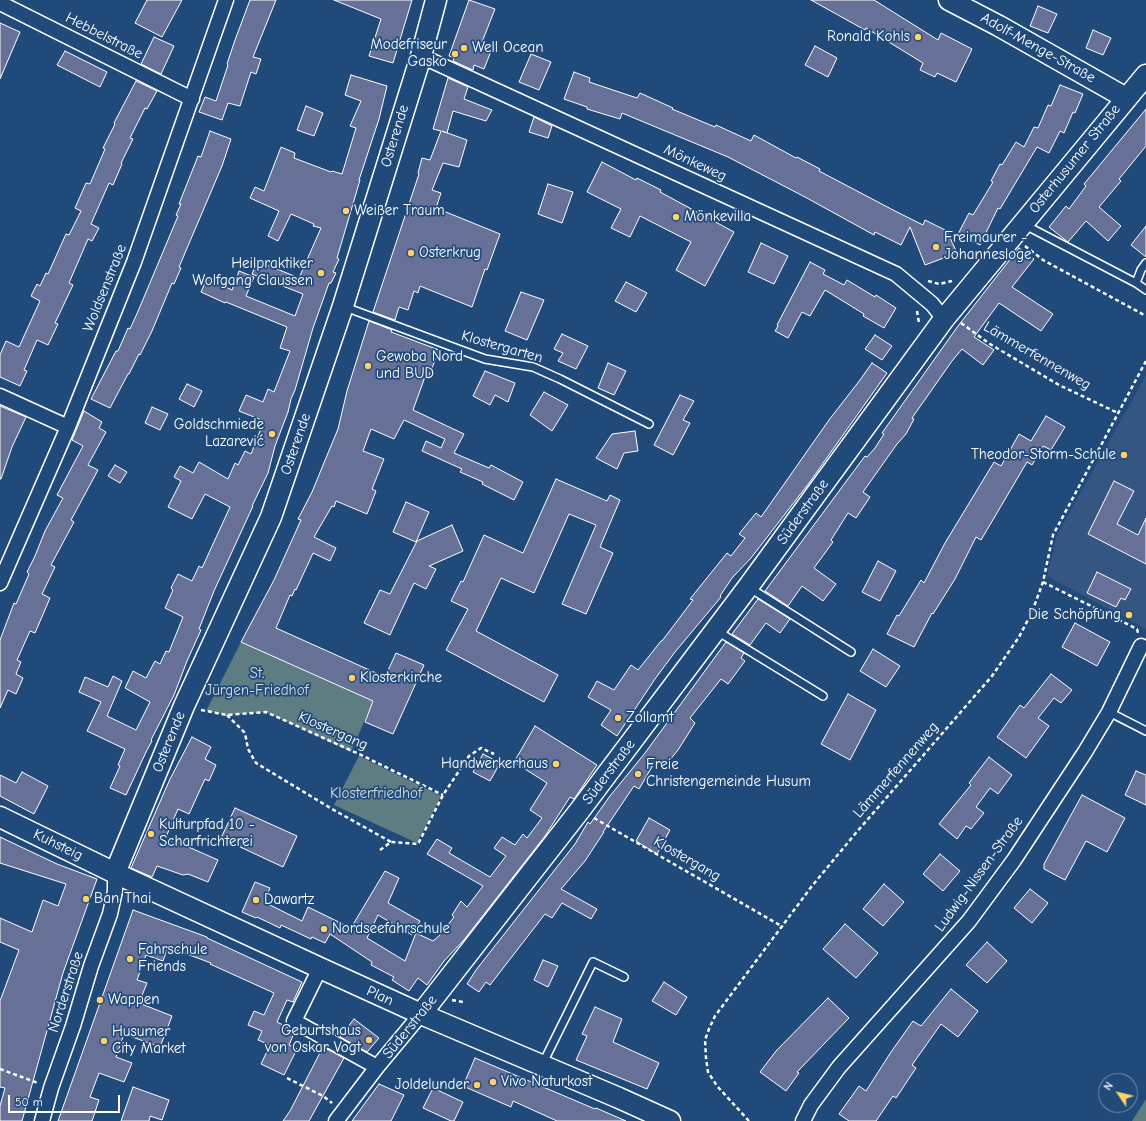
<!DOCTYPE html>
<meta charset="utf-8">
<style>
body{margin:0}
#map{position:relative;width:1146px;height:1121px;overflow:hidden;background:#1f4a7a;font-family:"Comic Neue",sans-serif}
canvas{display:block}
.north{position:absolute;left:1098px;top:1073px;width:40px;height:40px;box-sizing:border-box;background:#1f4a7a;border:1px solid #7992af;border-radius:50%;rotate:305deg;font-size:11px;font-weight:700;line-height:16px;text-align:center;color:#fff}
.north::after{content:'';display:block;margin:auto;width:14px;height:18px;background:#ffd166;clip-path:polygon(50% 0,100% 100%,50% 72%,0 100%)}
.scale{position:absolute;left:8px;top:1095px;width:112px;height:18px;box-sizing:border-box;border:2px solid #fff;border-top:0;padding-left:5px;font-size:12px;line-height:14px;white-space:nowrap;color:#fff;-webkit-text-stroke:3px #1f4a7a;paint-order:stroke}
</style>
<div id="map">
<canvas width="1146" height="1121"></canvas>
<div class="north">N</div>
<div class="scale">50 m</div>
</div>
<script>
const ctx = document.querySelector('canvas').getContext('2d');
ctx.lineJoin = 'round';
function fill(path, color) { ctx.fillStyle = color; ctx.fill(path, 'evenodd'); }
const toPath = rows => new Path2D(rows.map(r => 'M' + r).join(''));
function stroke(path, color, width, dash) { ctx.strokeStyle = color; ctx.lineWidth = width; ctx.lineCap = dash ? 'butt' : 'round'; ctx.setLineDash(dash || []); ctx.stroke(path); }
function label(font, color, halo, rows, align = 'center') {
  ctx.font = font + ' "Comic Neue",sans-serif'; ctx.lineWidth = 3.5; ctx.setLineDash([]); ctx.textBaseline = 'middle'; ctx.strokeStyle = halo; ctx.fillStyle = color; for (const [text, x, y, turn = 0] of rows) {
    ctx.save(); ctx.translate(x, y); ctx.rotate((+turn || 0) * Math.PI / 180); ctx.textAlign = isNaN(turn) ? turn : align; if (halo) ctx.strokeText(text, 0, 0); ctx.fillText(text, 0, 0); ctx.restore();
  }
}
const built = toPath([
 [1146,375,1146,629,1047,576,1057,535]
]);
const green = toPath([
 [241,642,373,701,351,752,266,712,227,715,206,711],
 [359,756,441,796,417,843,334,805],
 [1146,1099,1146,1121,1132,1121]
]);
const building = toPath([
 [147,0,182,0,162,37,135,23,147,0],
 [250,0,276,0,253,57,261,59,256,74,251,72,240,106,228,103,222,120,199,112,205,97,216,101,228,65,227,64,235,40,250,0],
 [334,0,412,0,393,63,369,56,381,19,334,0],
 [469,0,495,9,482,42,493,46,484,69,474,65,473,70,453,61,454,58,449,56,469,0],
 [811,0,874,0,938,40,941,33,972,49,956,82,937,73,935,77,920,70,923,63,866,28,865,30,811,0],
 [1038,6,1057,14,1048,33,1030,26,1038,6],
 [0,23,20,32,0,79,0,23],
 [1093,30,1111,38,1103,55,1086,48,1093,30],
 [154,37,174,46,161,74,141,64,154,37],
 [815,46,837,58,828,77,805,65,815,46],
 [65,51,107,72,100,87,57,65,65,51],
 [531,54,551,62,539,90,519,82,531,54],
 [574,72,590,78,589,82,637,98,640,93,673,108,672,109,715,127,716,125,751,141,754,135,796,158,797,157,820,169,819,171,895,211,923,225,925,220,947,231,957,253,925,265,910,227,901,245,875,232,874,235,805,197,728,157,622,113,620,119,587,109,587,107,564,99,574,72],
 [351,75,387,86,379,119,359,180,360,180,337,258,339,259,333,272,336,273,331,283,329,283,313,328,295,390,291,399,288,412,275,446,268,473,252,506,253,506,214,591,199,629,201,630,187,661,174,695,151,740,152,741,147,750,126,795,110,788,120,766,118,765,125,749,87,731,101,702,79,692,85,677,108,687,113,676,122,681,107,716,136,730,150,702,125,688,133,671,146,678,155,661,160,664,166,651,169,652,183,617,165,608,173,590,171,588,178,574,192,581,199,566,202,568,230,507,205,494,192,519,168,507,181,481,174,477,180,466,193,473,199,462,228,479,235,463,238,465,245,451,251,454,264,421,239,411,246,395,263,402,268,389,274,392,290,351,280,348,287,327,226,302,225,303,201,292,207,278,232,290,239,271,254,277,246,296,295,316,303,294,252,274,257,261,299,278,321,228,313,226,314,224,291,214,278,241,268,236,279,211,250,198,255,187,264,191,281,147,295,153,294,158,331,172,332,171,342,174,356,128,350,126,361,101,345,95,351,75],
 [448,78,468,87,464,99,492,110,486,121,453,111,447,133,442,131,467,140,459,167,443,163,432,190,441,193,436,208,500,234,487,270,485,269,472,307,420,286,418,293,414,291,408,310,399,307,395,320,373,312,419,174,418,173,422,158,430,160,441,131,433,129,448,78],
 [136,81,157,91,147,109,145,108,130,138,133,139,121,163,122,164,113,185,109,183,91,224,99,228,92,241,88,239,69,283,73,285,55,323,58,324,48,345,37,340,24,370,27,371,20,386,0,377,0,355,6,341,19,347,40,301,31,296,37,284,40,286,46,273,48,274,66,234,69,235,81,211,75,208,86,183,90,184,105,149,103,148,115,124,114,123,136,81],
 [1060,85,1083,94,1075,113,1073,112,1064,133,1060,131,1049,153,1037,147,1000,209,998,208,980,245,958,234,969,213,973,215,993,182,991,181,1000,164,1002,165,1016,142,1024,147,1034,127,1038,128,1048,105,1051,106,1060,85],
 [306,106,323,113,314,136,297,130,306,106],
 [1146,109,1146,146,1119,179,1121,181,1099,207,1121,226,1108,241,1086,221,1068,242,1049,227,1066,206,1069,209,1086,186,1084,184,1146,109],
 [534,117,552,126,548,138,529,132,534,117],
 [210,131,231,139,222,166,179,267,181,268,174,284,172,283,152,331,140,355,139,354,129,374,128,374,110,408,91,399,116,351,118,351,128,328,130,329,139,309,178,216,176,215,181,204,179,204,198,156,201,157,210,131],
 [602,162,636,180,637,178,661,190,660,192,734,232,705,286,676,270,691,242,640,216,630,237,611,228,621,209,587,192,602,162],
 [548,184,573,192,562,223,538,214,548,184],
 [1146,226,1146,257,1131,245,1146,226],
 [761,243,788,256,774,284,748,272,761,243],
 [1019,248,1034,259,1012,287,1053,314,1041,331,999,303,974,337,994,350,983,365,962,349,952,361,912,418,914,419,906,434,897,444,863,492,870,497,856,518,848,513,831,540,833,542,814,568,836,584,823,601,802,586,788,606,765,591,865,456,867,457,875,448,884,434,882,433,958,326,1019,248],
 [810,262,825,270,823,274,844,285,847,280,875,297,876,295,896,308,884,328,863,316,864,314,825,290,810,316,802,312,788,338,775,331,778,326,777,325,810,262],
 [626,282,647,293,636,312,615,301,626,282],
 [521,292,544,300,527,340,505,331,521,292],
 [369,321,392,330,391,332,439,350,429,376,426,374,413,410,464,434,454,453,489,468,491,465,523,482,514,500,482,484,483,482,460,472,462,469,422,451,426,441,441,448,445,439,404,420,394,439,371,429,363,451,384,459,372,489,376,491,367,514,336,501,334,507,332,506,314,537,336,548,330,561,313,553,296,590,295,589,292,596,290,595,276,628,385,677,396,653,424,665,393,734,365,722,373,701,241,642,274,580,301,520,298,519,312,492,328,453,338,429,347,391,369,321],
 [562,334,588,346,576,369,558,361,563,353,554,349,562,334],
 [875,335,892,346,882,360,865,349,875,335],
 [608,363,626,371,614,395,598,388,608,363],
 [872,363,887,373,809,483,751,558,732,578,720,596,721,597,675,652,655,679,617,736,601,725,611,710,588,697,597,681,614,690,631,665,638,670,661,641,662,641,693,600,690,599,727,553,731,556,745,538,739,534,756,513,761,517,829,420,860,380,872,363],
 [485,371,515,383,508,402,495,395,490,405,473,396,485,371],
 [187,384,202,391,194,407,179,399,187,384],
 [544,392,568,405,552,431,530,415,544,392],
 [680,395,694,401,683,420,690,423,673,455,654,445,680,395],
 [0,406,26,417,12,447,1,479,0,479,0,406],
 [152,407,168,414,160,430,145,423,152,407],
 [84,411,102,422,99,428,106,432,88,465,98,470,71,520,74,522,51,565,55,567,42,594,50,598,35,633,30,631,17,660,21,662,16,674,23,678,16,694,8,690,0,708,0,640,14,603,16,604,29,574,27,572,35,556,45,531,63,498,57,495,83,446,72,440,84,411],
 [1046,416,1065,427,1051,450,1043,446,1032,465,1027,462,981,540,976,537,955,579,933,614,932,613,914,647,887,634,897,615,899,616,921,580,924,583,945,543,994,462,1001,466,1019,434,1031,441,1046,416],
 [635,431,638,451,624,453,617,469,596,458,612,434,635,431],
 [115,465,127,472,120,483,108,476,115,465],
 [556,479,607,501,610,495,620,500,600,547,613,553,586,614,562,604,596,525,569,514,534,593,501,578,476,631,558,675,544,702,446,650,468,609,451,601,461,581,463,582,484,535,523,553,556,479],
 [1114,481,1134,491,1117,524,1138,535,1146,518,1146,564,1088,534,1114,481],
 [406,502,429,512,416,542,393,532,406,502],
 [452,525,463,551,429,566,436,569,426,589,414,583,390,635,364,623,380,590,390,594,417,541,452,525],
 [878,561,896,571,880,601,862,592,878,561],
 [1097,572,1131,589,1125,600,1121,598,1116,607,1087,593,1097,572],
 [758,599,790,619,780,633,766,623,750,645,732,634,758,599],
 [1075,623,1110,642,1097,666,1062,647,1075,623],
 [726,642,744,653,741,658,745,661,728,684,721,679,690,718,695,723,678,750,665,766,656,760,639,789,634,786,603,832,604,832,585,861,561,889,597,909,591,919,562,903,552,918,545,914,490,985,486,982,479,992,467,984,476,970,575,844,588,822,590,824,610,796,645,753,726,642],
 [873,649,900,666,886,687,860,671,873,649],
 [1051,674,1072,690,1061,703,1054,698,1038,718,1049,726,1026,758,997,737,1020,705,1024,708,1051,674],
 [848,694,876,710,850,760,821,744,848,694],
 [535,726,597,765,574,799,570,797,545,836,463,941,444,961,427,985,418,978,409,991,392,980,394,977,371,965,372,962,330,934,325,943,312,937,311,939,281,925,280,928,257,917,256,918,242,912,255,882,270,888,264,902,302,921,308,907,351,928,385,871,399,878,388,903,420,921,412,935,378,915,367,938,405,961,416,933,433,941,440,935,454,917,452,915,461,901,467,907,483,886,427,854,437,839,452,848,449,853,490,877,506,856,494,848,502,837,515,845,523,834,527,838,542,818,530,810,547,783,514,762,535,726],
 [192,737,211,747,205,759,216,765,209,781,205,779,189,814,178,809,166,837,218,860,208,882,188,874,183,875,157,866,152,877,131,868,170,779,192,737],
 [483,754,500,763,490,781,473,772,483,754],
 [989,757,1012,775,998,794,990,788,976,807,984,813,971,829,966,826,957,839,939,824,971,785,969,783,989,757],
 [1136,771,1146,775,1146,805,1125,795,1136,771],
 [22,772,48,786,34,814,0,796,0,775,16,783,22,772],
 [1082,795,1125,818,1107,852,1086,841,1065,880,1044,869,1044,864,1082,795],
 [235,808,297,836,283,867,221,838,235,808],
 [649,818,670,830,657,854,636,841,649,818],
 [0,837,57,864,97,879,63,973,22,1121,0,1121,0,1106,5,1088,0,1087,0,1001,19,950,0,942,0,918,32,932,43,900,58,906,66,884,0,863,0,837],
 [940,854,960,871,943,891,923,874,940,854],
 [884,884,904,902,883,926,863,909,884,884],
 [1030,889,1048,903,1032,923,1014,908,1030,889],
 [133,910,207,937,207,938,302,982,293,1002,287,1000,277,1022,295,1031,289,1045,297,1049,284,1075,261,1064,270,1045,258,1040,262,1031,248,1025,254,1011,264,1015,274,993,210,964,211,963,168,947,163,961,146,955,137,980,147,983,139,1003,172,1016,160,1047,124,1034,116,1057,132,1063,124,1082,99,1073,90,1097,99,1100,92,1121,58,1121,133,910],
 [845,924,878,953,856,978,823,949,845,924],
 [987,942,1007,961,987,983,966,965,987,942],
 [543,960,558,966,548,987,534,980,543,960],
 [664,982,687,997,676,1015,652,1001,664,982],
 [951,989,978,1011,958,1037,941,1024,912,1065,916,1068,896,1098,893,1096,876,1121,849,1121,839,1114,859,1086,866,1091,891,1052,913,1021,921,1026,951,989],
 [828,998,849,1018,797,1072,799,1073,786,1091,760,1072,776,1051,828,998],
 [595,1007,622,1019,613,1042,659,1063,647,1089,576,1060,587,1036,582,1034,595,1007],
 [354,1019,379,1038,367,1052,340,1037,354,1019],
 [323,1047,344,1058,309,1121,283,1121,290,1111,323,1047],
 [475,1058,595,1109,596,1108,626,1121,557,1121,513,1101,511,1107,463,1086,475,1058],
 [379,1084,404,1095,391,1121,352,1121,379,1084],
 [133,1087,169,1100,162,1120,150,1116,149,1121,121,1121,133,1087],
 [433,1088,463,1102,454,1121,451,1121,423,1108,433,1088]
]);
const path = toPath([
 [1025,246,1043,260,1146,316],
 [928,281,939,284,952,281],
 [917,311,919,323],
 [961,323,990,344,1059,385,1118,413],
 [1043,582,1137,629,1138,633],
 [201,710,227,715,266,712,359,754,443,795],
 [227,715,245,733,248,749,256,763,332,809,391,842],
 [594,818,783,927],
 [380,850,391,842,418,844,443,795,469,756,481,748,494,754],
 [452,1000,463,1002],
 [0,1069,38,1083],
 [287,1078,323,1096,332,1103],
 [749,1121,717,1086,708,1072,706,1058,705,1040,709,1029,715,1016,812,886,855,834,992,676,1019,637,1032,612,1043,582,1053,535,1146,361]
]);
const service = toPath([
 [1025,225,1136,283,1146,290],
 [1136,283,1141,270,1146,263],
 [345,307,485,359,533,367,560,379,649,424],
 [750,588,851,652],
 [717,631,823,696],
 [1109,712,1146,731],
 [543,1063,593,962,624,977]
]);
const minor = toPath([
 [0,3,192,99],
 [421,56,896,274,932,304,944,319],
 [0,396,68,427],
 [0,583,68,427,134,262,226,0],
 [320,968,294,1021,377,1067],
 [42,1121,51,1088,73,1026,91,966,110,914,115,891,115,873],
 [336,1121,377,1067,421,1014],
 [803,1121,811,1105,839,1067,969,921,1014,860,1085,752,1109,712,1141,646]
]);
const secondary = toPath([
 [949,0,999,26,1126,98],
 [0,817,115,873,320,968,421,1014,619,1098,670,1121],
 [115,873,184,706,271,517,343,306,421,56,436,0],
 [421,1014,580,810,748,587,944,319,1146,75]
]);
const markers = [
 [918,37,4,"#ffd166"],
 [464,48,4,"#ffd166"],
 [455,54,4,"#ffd166"],
 [346,211,4,"#ffd166"],
 [676,217,4,"#ffd166"],
 [936,247,4,"#ffd166"],
 [411,253,4,"#ffd166"],
 [321,273,4,"#ffd166"],
 [368,366,4,"#ffd166"],
 [272,434,4,"#ffd166"],
 [1124,455,4,"#ffd166"],
 [1129,615,4,"#ffd166"],
 [352,678,4,"#ffd166"],
 [618,718,4,"#ffd166"],
 [556,764,4,"#ffd166"],
 [638,774,4,"#ffd166"],
 [151,834,4,"#ffd166"],
 [86,899,4,"#ffd166"],
 [256,900,4,"#ffd166"],
 [324,929,4,"#ffd166"],
 [130,959,4,"#ffd166"],
 [100,1000,4,"#ffd166"],
 [369,1040,4,"#ffd166"],
 [104,1041,4,"#ffd166"],
 [493,1082,4,"#ffd166"],
 [477,1085,4,"#ffd166"]
];
const streetNames = [
 ["Hebbelstraße",104,36,27],
 ["Adolf-Menge-Straße",1038,48,29],
 ["Osterende",395,136,-73],
 ["Osterhusumer Straße",1075,159,-51],
 ["Mönkeweg",695,163,25],
 ["Woldsenstraße",105,288,-68],
 ["Klostergarten",502,347,16],
 ["Lämmerfennenweg",1037,356,30],
 ["Osterende",296,444,-71],
 ["Süderstraße",803,512,-54],
 ["Klostergang",333,731,24],
 ["Osterende",169,742,-68],
 ["Lämmerfennenweg",896,770,-49],
 ["Süderstraße",609,772,-53],
 ["Kuhsteig",58,845,26],
 ["Klostergang",687,859,30],
 ["Ludwig-Nissen-Straße",979,874,-54],
 ["Norderstraße",66,992,-72],
 ["Plan",380,996,24],
 ["Süderstraße",410,1027,-51]
];
const poiNames = [
 ["Ronald Kohls",910,37,"right"],
 ["Modefriseur",447,45,"right"],
 ["Gasko",447,62,"right"],
 ["Well Ocean",472,48],
 ["Weißer Traum",354,211],
 ["Mönkevilla",684,217],
 ["Freimaurer -",944,238],
 ["Johannesloge",944,255],
 ["Osterkrug",419,253],
 ["Heilpraktiker",313,264,"right"],
 ["Wolfgang Claussen",313,281,"right"],
 ["Gewoba Nord",376,357],
 ["und BUD",376,374],
 ["Goldschmiede",264,425,"right"],
 ["Lazarević",264,442,"right"],
 ["Theodor-Storm-Schule",1116,455,"right"],
 ["Die Schöpfung",1121,615,"right"],
 ["Klosterkirche",360,678],
 ["Zollamt",626,718],
 ["Handwerkerhaus",548,764,"right"],
 ["Freie",646,765],
 ["Christengemeinde Husum",646,782],
 ["Kulturpfad 10 -",159,825],
 ["Scharfrichterei",159,842],
 ["Ban Thai",94,899],
 ["Dawartz",264,900],
 ["Nordseefahrschule",332,929],
 ["Fahrschule",138,950],
 ["Friends",138,967],
 ["Wappen",108,1000],
 ["Geburtshaus",361,1031,"right"],
 ["von Oskar Vogt",361,1048,"right"],
 ["Husumer",112,1032],
 ["City Market",112,1049],
 ["Vivo Naturkost",501,1082],
 ["Joldelunder",469,1085,"right"]
];
const parkNames = [
 ["St.",257,674],
 ["Jürgen-Friedhof",257,691],
 ["Klosterfriedhof",376,794]
];
fill(built, '#355583');
fill(green, '#5d7d82');
fill(building, '#677097');
stroke(building, '#fff', 1);
stroke(service, '#fff', 10);
stroke(minor, '#fff', 17);
stroke(secondary, '#fff', 23);
stroke(path, '#fff', 2.5, [4, 3]);
stroke(service, '#1f4a7a', 7);
stroke(minor, '#1f4a7a', 14);
stroke(secondary, '#1f4a7a', 20);
for (const [x, y, r, color] of markers) { const dot = new Path2D(); dot.arc(x, y, r, 0, 2 * Math.PI); ctx.fillStyle = color; ctx.fill(dot); stroke(dot, '#1f4a7a', 1.5); }
label('15px', '#fff', '#1f4a7a', streetNames);
label('15px', '#fff', '#1f4a7a', poiNames, 'left');
label('15px', '#d6dee0', '#1f4a7a', parkNames);
</script>
